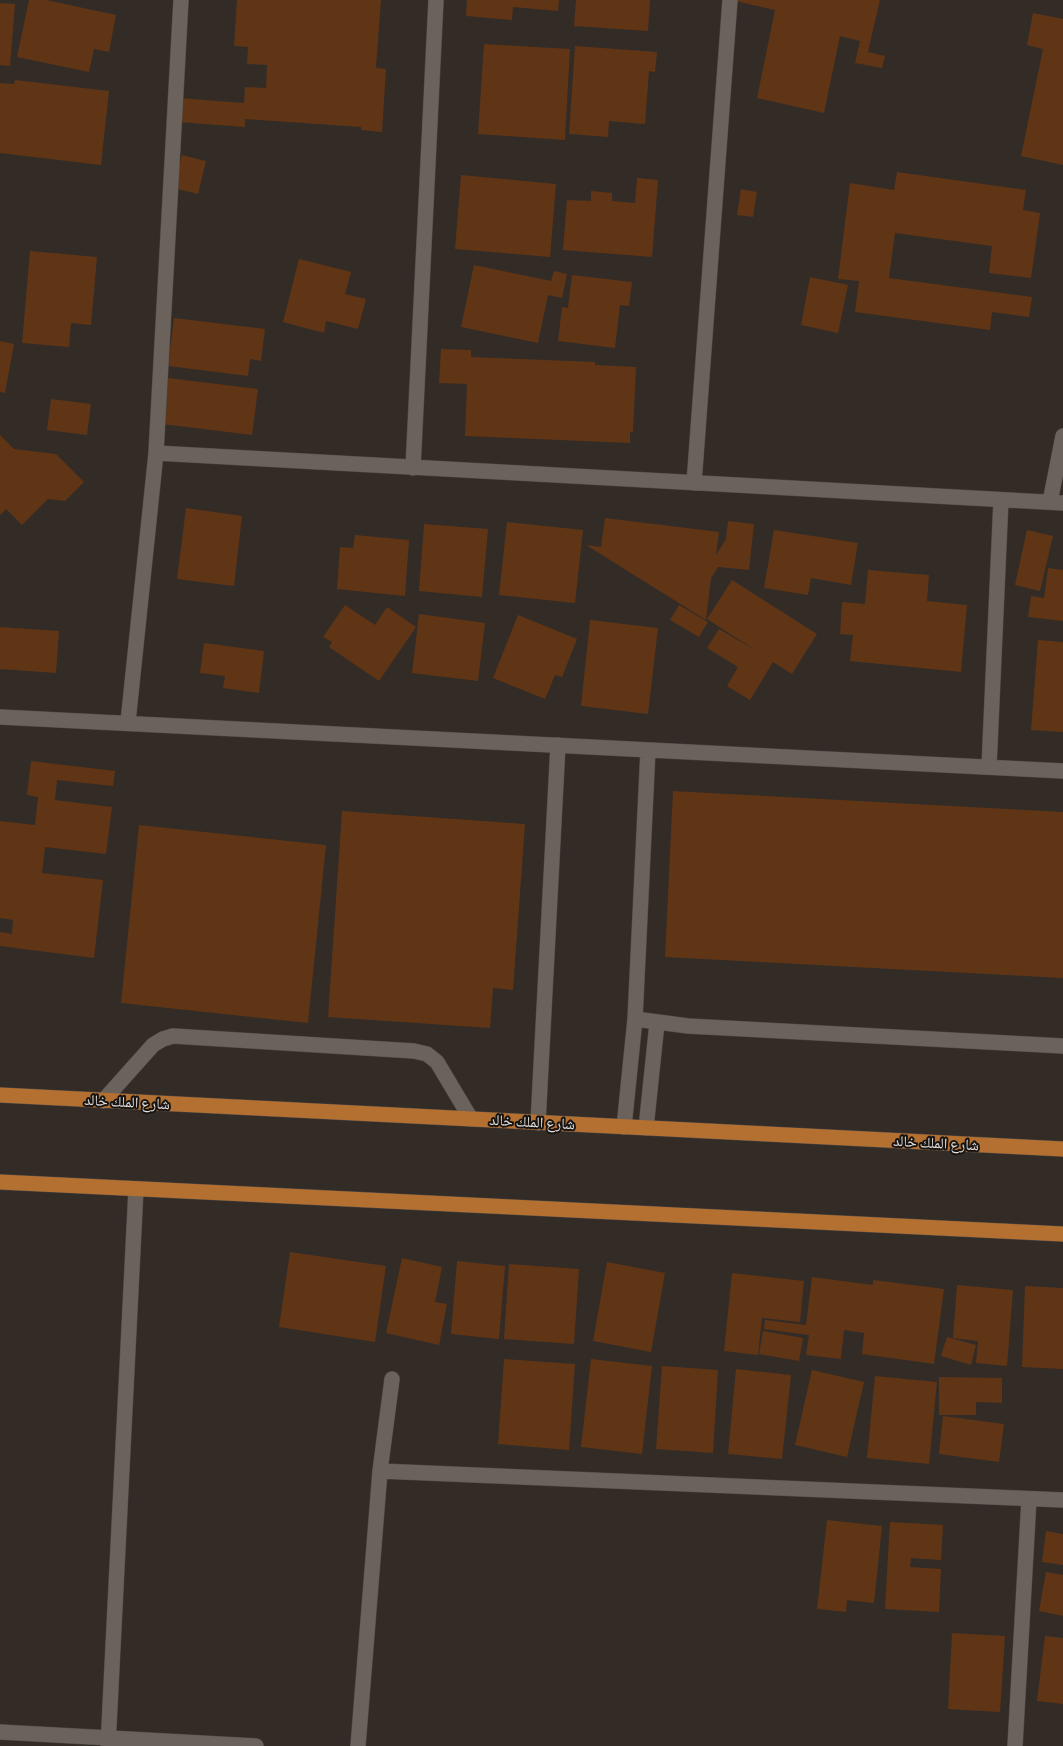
<!DOCTYPE html>
<meta charset="utf-8">
<style>
body{margin:0}
canvas{display:block;background:#322b26}
</style>
<canvas width="1063" height="1746"></canvas>
<script>
const ctx = document.querySelector('canvas').getContext('2d');
ctx.lineJoin = 'round';
function fill(path, color) { ctx.fillStyle = color; ctx.fill(path, 'evenodd'); }
const toPath = rows => new Path2D(rows.map(r => 'M' + r).join(''));
function stroke(path, color, width, dash) { ctx.strokeStyle = color; ctx.lineWidth = width; ctx.lineCap = dash ? 'butt' : 'round'; ctx.setLineDash(dash || []); ctx.stroke(path); }
function label(font, color, halo, rows, align = 'center') {
  ctx.font = font + ' Barlow,"Noto Naskh Arabic",sans-serif'; ctx.lineWidth = 4; ctx.setLineDash([]); ctx.textBaseline = 'middle'; ctx.strokeStyle = halo; ctx.fillStyle = color; for (const [text, x, y, turn = 0] of rows) {
    ctx.save(); ctx.translate(x, y); ctx.rotate((+turn || 0) * Math.PI / 180); ctx.textAlign = isNaN(turn) ? turn : align; if (halo) ctx.strokeText(text, 0, 0); ctx.fillText(text, 0, 0); ctx.restore();
  }
}
const building = toPath([
 [29,0,46,0,116,15,109,52,94,49,89,72,17,57],
 [237,0,381,0,376,68,386,69,382,132,361,130,361,127,245,119,245,127,178,122,179,98,244,103,245,87,266,88,267,65,247,64,248,47,234,46],
 [467,0,559,0,558,11,513,7,512,20,466,16],
 [576,0,650,0,648,31,574,26],
 [731,0,880,0,868,52,885,56,882,68,855,63,860,41,840,36,824,113,757,98,775,10],
 [0,3,15,4,10,66,0,65],
 [1033,13,1063,19,1063,165,1021,156,1043,49,1027,45],
 [484,44,570,49,565,140,478,134],
 [575,46,657,52,655,72,649,71,645,124,609,121,608,137,569,134],
 [15,80,109,91,101,165,0,153,0,83,14,84],
 [182,155,206,161,198,194,174,188],
 [897,172,1026,190,1023,210,1040,213,1031,278,989,273,992,246,895,233,889,278,1032,297,1029,317,992,312,990,330,855,312,859,281,838,279,850,183,894,190],
 [461,175,556,184,550,257,455,249],
 [637,178,658,180,652,257,563,250,567,200,591,201,591,191,612,193,612,201,635,203],
 [741,189,757,192,753,217,737,215],
 [30,251,97,257,91,325,71,323,69,347,22,343],
 [299,259,351,272,345,294,366,299,358,329,326,321,324,333,283,322],
 [474,265,551,281,554,271,567,274,562,298,548,295,538,343,461,327],
 [572,275,632,282,629,306,620,305,615,348,558,341,562,307,568,308],
 [810,277,848,285,838,333,801,325],
 [174,318,265,329,261,361,250,359,248,376,168,366],
 [0,341,14,344,5,393,0,392],
 [441,349,471,350,471,357,595,362,595,365,636,367,633,432,630,432,630,443,465,436,467,384,439,383],
 [168,378,258,389,252,435,162,424],
 [51,399,91,404,87,435,47,430],
 [0,435,14,449,56,454,84,482,65,501,48,499,22,525,6,509,0,515],
 [186,508,242,516,234,586,177,579],
 [605,518,719,532,716,555,726,539,728,521,754,524,749,570,718,567,711,578,706,620,586,545,601,547],
 [507,522,583,530,575,603,499,595],
 [424,524,488,529,482,597,419,591],
 [774,530,858,543,851,585,811,578,808,595,764,588],
 [1027,530,1053,536,1040,591,1015,585],
 [355,535,409,540,405,596,337,589,340,547,353,548],
 [1048,568,1063,570,1063,621,1028,617,1031,596,1044,598],
 [868,570,929,575,927,601,967,605,961,672,850,661,853,635,840,634,842,602,865,604],
 [732,580,817,634,792,674,773,662,750,700,727,686,738,667,707,648,719,629,758,652,707,619],
 [345,605,375,625,387,607,416,627,379,681,329,647,332,642,323,637],
 [679,605,708,622,699,637,670,620],
 [419,614,485,623,478,681,412,673],
 [518,615,577,639,562,677,555,675,545,699,493,678],
 [590,620,658,628,648,714,581,706],
 [0,627,59,631,56,673,0,669],
 [1038,640,1063,642,1063,732,1031,730],
 [204,643,264,651,259,693,223,688,225,676,200,673],
 [31,761,115,771,113,786,57,780,55,800,112,807,106,854,45,847,42,873,103,880,94,958,0,946,0,932,12,934,13,920,0,918,0,821,35,825,38,797,27,795],
 [673,791,1063,812,1063,978,665,957],
 [342,811,525,824,513,990,493,988,490,1028,328,1017],
 [139,825,326,845,308,1023,121,1003],
 [290,1252,386,1266,375,1342,279,1327],
 [402,1258,442,1267,435,1302,447,1304,439,1345,386,1333],
 [457,1261,505,1266,499,1339,451,1334],
 [607,1262,665,1273,651,1352,593,1341],
 [509,1264,579,1269,574,1344,504,1339],
 [732,1273,804,1281,800,1322,762,1318,758,1355,724,1351],
 [812,1277,873,1285,873,1280,944,1289,934,1364,862,1354,864,1333,844,1330,841,1359,806,1355,809,1335,764,1329,765,1320,806,1325],
 [957,1285,1013,1290,1007,1366,976,1363,978,1341,953,1338],
 [1025,1286,1063,1288,1063,1369,1022,1367],
 [763,1331,803,1338,799,1361,759,1354],
 [947,1337,976,1345,971,1365,941,1356],
 [504,1359,575,1364,569,1450,498,1444],
 [591,1359,652,1366,642,1454,581,1447],
 [662,1366,718,1370,713,1453,656,1449],
 [736,1369,791,1375,782,1459,728,1454],
 [812,1370,864,1382,847,1457,795,1445],
 [875,1376,937,1382,929,1464,867,1458],
 [939,1377,1002,1378,1002,1403,976,1402,976,1415,939,1415],
 [943,1416,1004,1424,999,1462,939,1454],
 [827,1520,882,1526,874,1603,847,1600,846,1612,817,1609],
 [890,1522,943,1525,941,1560,911,1558,910,1567,941,1569,939,1612,885,1609],
 [1046,1531,1063,1534,1063,1565,1042,1562],
 [1046,1572,1063,1575,1063,1616,1039,1611],
 [952,1633,1005,1636,1000,1712,948,1709],
 [1045,1636,1063,1638,1063,1704,1037,1701]
]);
const minor = toPath([
 [156,453,1063,503],
 [413,468,436,0],
 [694,483,730,0],
 [1050,502,1063,436],
 [0,717,1063,771],
 [128,722,156,453,181,0],
 [648,750,635,1019,688,1026,1063,1046],
 [989,767,1001,500],
 [103,1101,153,1045,163,1039,173,1036,414,1051,427,1054,437,1062,471,1119],
 [538,1123,558,745],
 [624,1127,635,1019],
 [646,1128,657,1023],
 [380,1471,392,1379],
 [0,1732,256,1746],
 [108,1746,136,1189],
 [358,1746,380,1471,1063,1500],
 [1015,1746,1029,1499]
]);
const major = toPath([
 [0,1095,1063,1149],
 [0,1182,1063,1234]
]);
const streetNames = [
 ["شارع الملك خالد",127,1102,3],
 ["شارع الملك خالد",532,1122,3],
 ["شارع الملك خالد",936,1143,3]
];
fill(building, '#5f3516');
stroke(minor, '#4f4844', 16);
stroke(major, '#4f4844', 16);
stroke(minor, '#6b625c', 15);
stroke(major, '#b47031', 15);
label('15px', '#e5dfdc', '#171412', streetNames);
</script>
